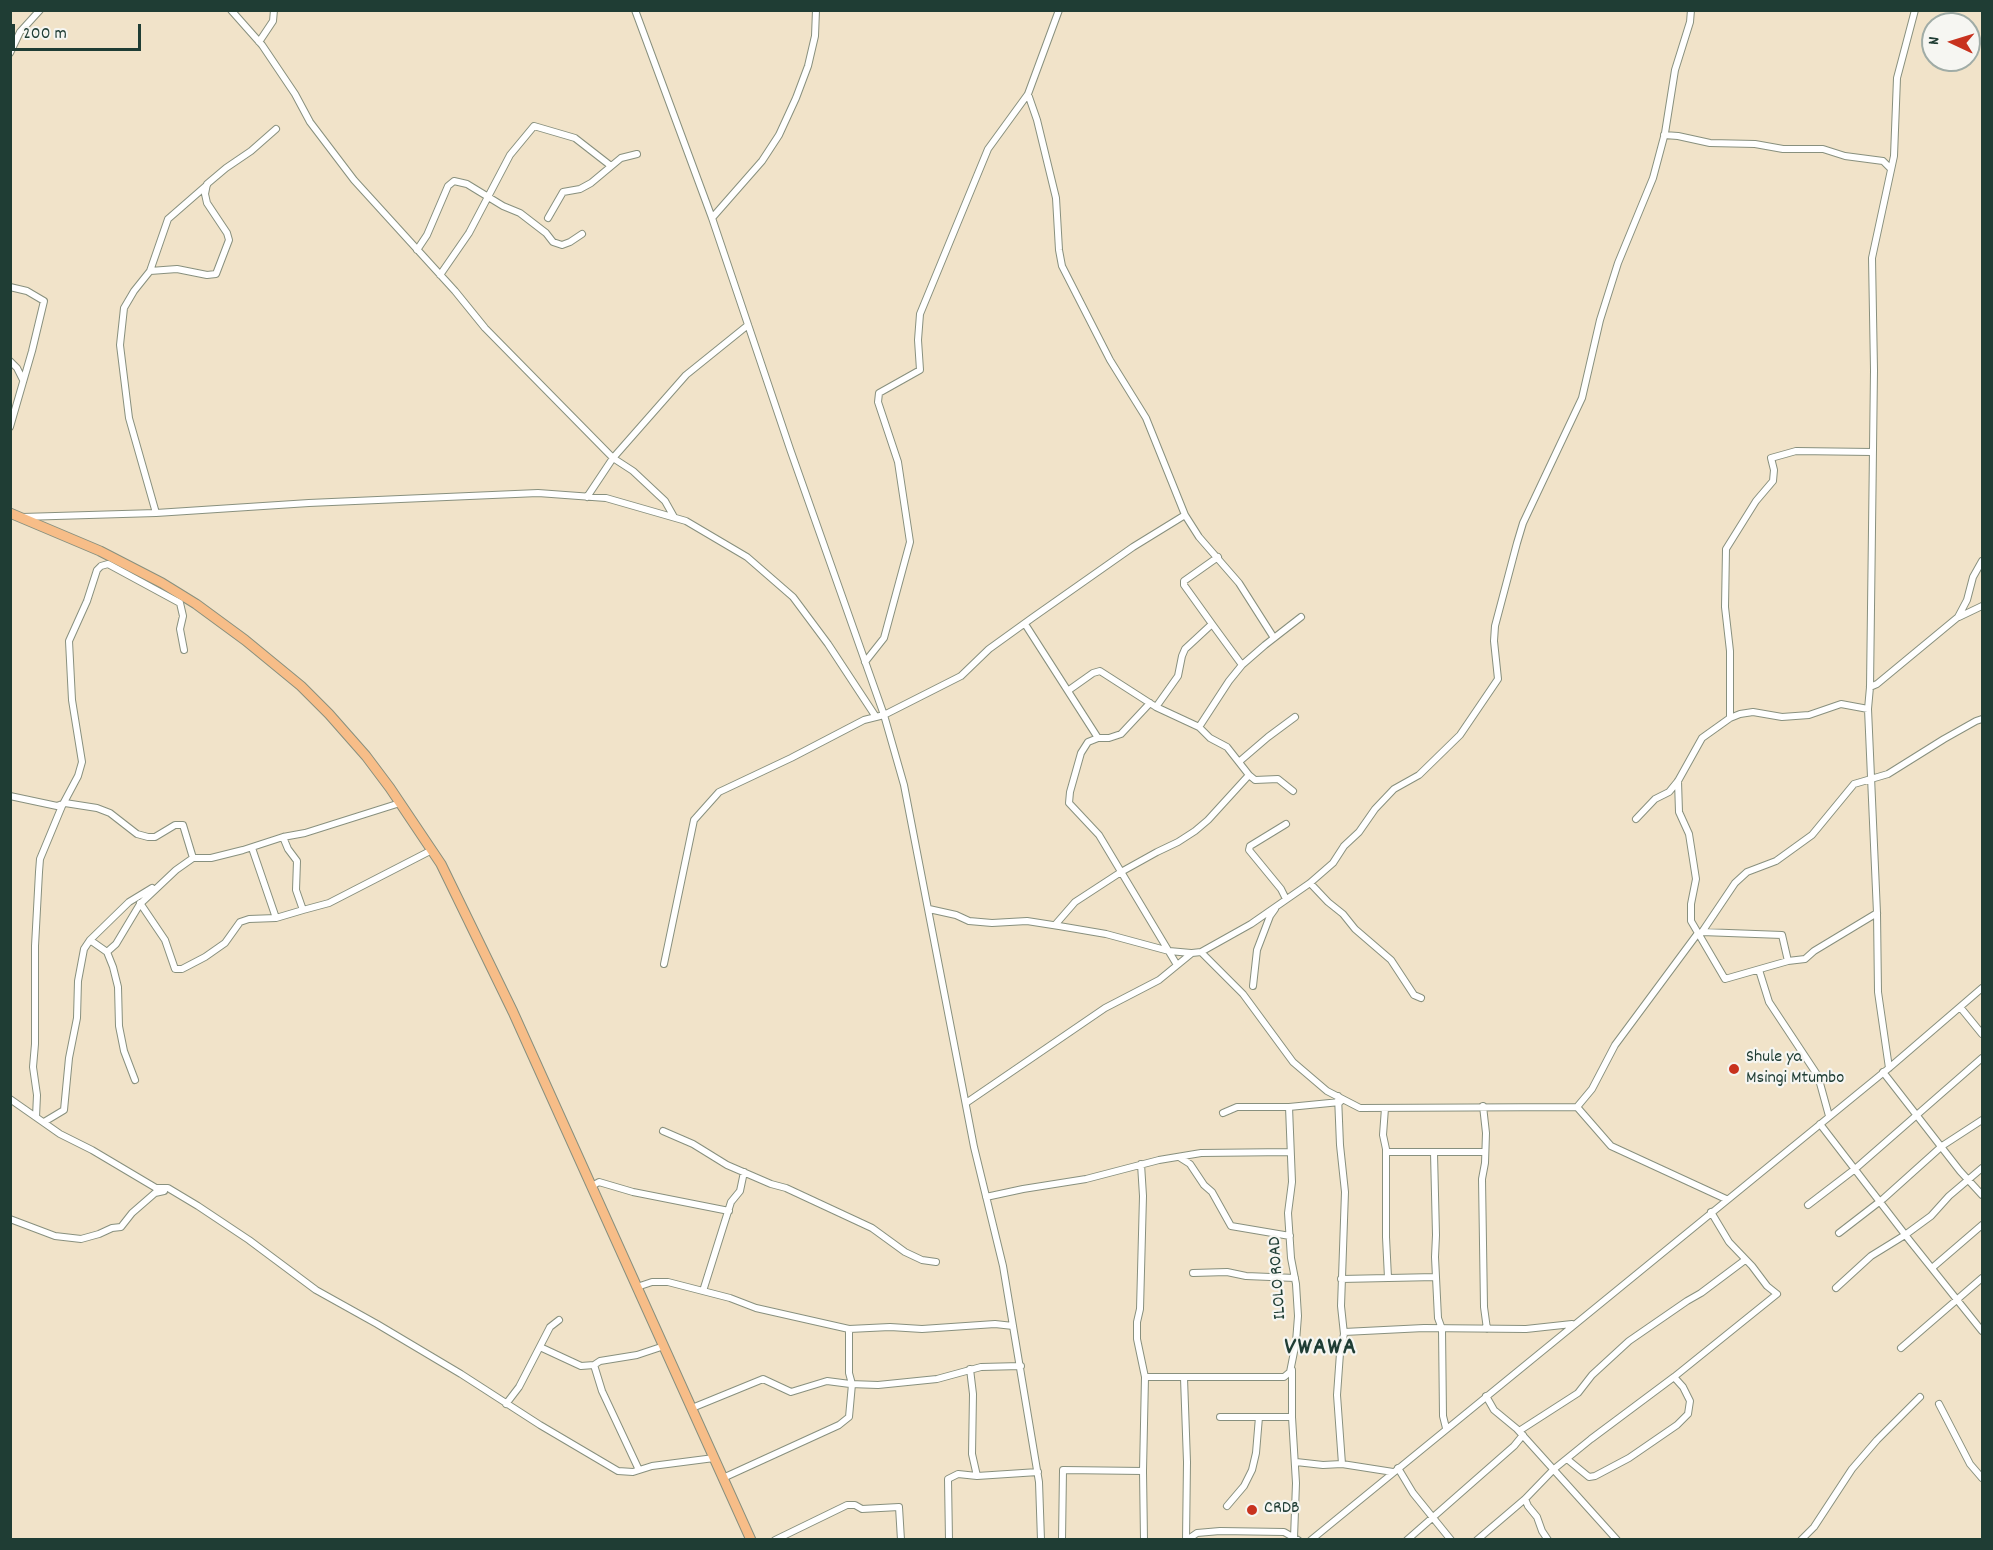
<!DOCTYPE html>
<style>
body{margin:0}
#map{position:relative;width:1993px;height:1550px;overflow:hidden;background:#f1e3c9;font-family:Dekko,sans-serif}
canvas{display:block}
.frame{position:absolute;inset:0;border:12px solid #1f3d34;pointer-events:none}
.north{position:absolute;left:1921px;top:12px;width:60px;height:60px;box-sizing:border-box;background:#f6f6f2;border:2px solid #a0aca6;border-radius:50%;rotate:274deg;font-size:16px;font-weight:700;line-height:24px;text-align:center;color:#1f3d34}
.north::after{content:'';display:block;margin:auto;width:21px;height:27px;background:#c8321e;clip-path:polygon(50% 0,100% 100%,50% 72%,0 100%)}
.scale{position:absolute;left:12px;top:24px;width:129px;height:27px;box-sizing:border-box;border:3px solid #1f3d34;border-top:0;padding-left:8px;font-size:18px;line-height:21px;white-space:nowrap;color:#1f3d34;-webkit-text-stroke:4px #f6f6f2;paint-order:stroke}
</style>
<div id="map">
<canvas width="1993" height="1550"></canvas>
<div class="frame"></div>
<div class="north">N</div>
<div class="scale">200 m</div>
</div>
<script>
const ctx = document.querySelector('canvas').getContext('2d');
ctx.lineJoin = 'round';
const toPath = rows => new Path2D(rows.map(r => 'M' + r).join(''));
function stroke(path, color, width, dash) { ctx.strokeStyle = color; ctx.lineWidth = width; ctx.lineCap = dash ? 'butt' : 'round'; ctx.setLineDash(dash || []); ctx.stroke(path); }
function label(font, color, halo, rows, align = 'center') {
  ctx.font = font + ' Dekko,sans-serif'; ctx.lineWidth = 4.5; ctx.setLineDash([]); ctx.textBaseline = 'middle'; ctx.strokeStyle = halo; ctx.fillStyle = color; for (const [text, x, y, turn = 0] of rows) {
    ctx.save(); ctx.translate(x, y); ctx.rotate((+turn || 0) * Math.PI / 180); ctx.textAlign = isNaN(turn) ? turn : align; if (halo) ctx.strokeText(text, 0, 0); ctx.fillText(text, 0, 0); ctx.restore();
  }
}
const minor = toPath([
 [231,10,262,45,295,94,310,122,354,180,455,291,485,328,613,458,633,471,665,501,674,517],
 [635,10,712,218,790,449,884,715,961,676,989,649,1032,618,1133,547,1185,515],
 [259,42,273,21,274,10],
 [10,53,20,32,40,10],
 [1028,94,1037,120,1056,198,1059,250,1062,266,1110,360,1146,418,1185,515,1199,537,1239,583,1274,638],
 [1664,135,1678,136,1710,143,1755,144,1783,149,1823,149,1845,156,1883,161,1891,169],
 [548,218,563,192,580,189,591,183,621,158,637,154],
 [712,218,762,161,779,135,796,98,808,66,815,36,816,10],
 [417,250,427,235,448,186,454,181,467,184,503,206,520,213,546,233,553,242,562,245,570,242,582,234],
 [150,271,168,219,207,185],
 [440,275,469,233,510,155,534,126,575,138,611,166],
 [10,287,27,291,44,301,32,351,10,427],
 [10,361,17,368,23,380],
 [587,497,613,458,686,375,748,325],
 [156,513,129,418,120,345,124,308,134,291,150,271,177,269,207,275,216,274,229,240,227,233,207,203,205,194,207,184,226,168,251,151,276,129],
 [22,517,156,513,309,503,538,493,606,498,686,521,747,557,793,597,828,644,876,717,884,715,904,785,974,1147,1003,1266,1039,1482,1041,1540],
 [1959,617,1982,606],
 [1025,624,1098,738,1088,742,1081,753,1070,792,1069,803,1099,835,1177,965],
 [1212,624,1242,665],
 [865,662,884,638,910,542,898,462,878,402,879,393,920,370,918,340,920,314,988,149,1028,94,1059,10],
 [1870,687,1877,684,1958,617,1967,600,1973,577,1982,561],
 [1069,690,1093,673,1100,671,1156,707,1199,727],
 [1156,707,1178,676,1182,656,1185,649,1212,624,1184,585,1184,581,1218,557],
 [1730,718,1730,651,1725,607,1726,549,1756,501,1773,481,1774,470,1771,458,1796,451,1872,452],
 [1098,738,1109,738,1121,734,1150,703],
 [1240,761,1268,737,1295,717],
 [1678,781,1679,812,1689,834,1696,879,1691,904,1691,921,1725,979,1788,961,1805,959,1814,951,1877,913],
 [1293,791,1278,779,1255,780,1249,775,1227,747,1210,738,1199,727,1229,681,1242,665,1265,645,1301,617],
 [10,796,57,806,65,803,97,808,110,813,137,834,148,837,155,837,175,825,183,825,193,858],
 [1636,819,1655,799,1669,792,1678,781,1702,738,1730,718,1740,714,1753,712,1782,717,1809,715,1841,704,1868,709],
 [1286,824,1250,846,1249,850,1281,889,1286,899],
 [283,837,288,849,297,861,296,890,303,910,329,903,432,850],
 [252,848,276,918],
 [1310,883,1328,902,1343,914,1355,929,1391,960,1414,995,1421,998],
 [140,903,165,940,175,969,182,969,205,957,225,943,240,922,249,919,276,918,303,910],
 [929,909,956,915,969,921,992,923,1027,921,1059,926,1106,934,1169,951,1191,953],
 [1055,925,1075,902,1121,872,1157,852,1178,842,1195,831,1208,820,1249,775],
 [1702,932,1782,935,1788,961],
 [90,940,107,952,113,967,118,987,119,1026,124,1051,135,1080],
 [107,952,116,944,140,904,176,870,193,858,211,858,243,850,283,837,305,833,400,803],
 [1201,952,1251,924,1310,883,1333,863,1344,846,1359,832,1375,809,1394,789,1419,775,1460,735,1498,679,1494,641,1495,626,1517,543,1523,523,1582,398,1600,320,1618,263,1653,178,1665,133,1675,70,1690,22,1691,10],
 [664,964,694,820,719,792,791,758,864,720,876,717],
 [1759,970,1769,1002,1818,1076,1829,1116],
 [1253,986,1257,950,1270,916,1275,909],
 [1960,1007,1982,1034],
 [1889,1068,1878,992,1877,913,1868,709,1870,687,1874,370,1872,258,1894,156,1897,78,1915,10],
 [1883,1072,1960,1171,1982,1195],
 [1338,1096,1340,1145,1345,1192,1341,1306,1344,1334,1340,1353,1337,1395,1342,1464],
 [10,1099,60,1134,92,1150,156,1188,168,1188,198,1206,249,1240,316,1290,377,1324,461,1374,540,1425,618,1471,633,1472,652,1466,714,1458],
 [966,1103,1105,1008,1159,980,1192,953,1201,952,1243,994,1293,1062,1327,1091,1360,1108,1577,1107,1611,1146,1726,1199],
 [1483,1106,1486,1133,1485,1163,1482,1179,1484,1307,1487,1329],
 [1577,1107,1592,1089,1615,1045,1698,933,1702,932,1735,883,1747,872,1776,861,1812,835,1854,784,1888,774,1944,739,1976,721,1982,719],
 [1385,1108,1383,1135,1386,1149,1386,1237,1388,1278],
 [1223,1113,1237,1107,1289,1107,1340,1102],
 [36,1117,37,1095,33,1067,35,1044,35,946,39,872,40,859,62,806,78,776,82,762,72,700,69,641,87,601,97,570,101,566,108,564,180,603,183,616,180,629,184,650],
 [44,1122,64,1110,69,1058,77,1018,78,981,84,949,90,940,129,902,152,888],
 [1820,1124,1910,1241,1982,1331],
 [663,1131,693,1144,727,1165,771,1184,786,1188,872,1228,905,1252,922,1260,936,1262],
 [1386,1152,1484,1152],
 [1434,1153,1436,1235,1435,1257,1438,1318,1442,1329,1443,1416,1446,1428],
 [1179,1157,1190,1164,1204,1185,1212,1192,1231,1226,1290,1236],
 [1141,1164,1143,1196,1140,1309,1137,1322,1137,1339,1145,1377,1143,1471],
 [592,1186,599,1182,633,1192,729,1211],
 [986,1197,1023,1189,1086,1179,1159,1160,1201,1153,1290,1152],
 [1808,1205,1855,1169,1982,1058],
 [10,1219,55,1236,81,1239,99,1234,112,1228,121,1227,132,1213,155,1193,164,1191],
 [1839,1233,1883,1199,1942,1146,1982,1120],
 [1932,1268,1982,1225],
 [1193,1273,1227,1272,1246,1276,1295,1278],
 [1341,1279,1436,1277],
 [637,1287,652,1282,668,1282,730,1298,756,1308,849,1329,890,1327,922,1329,995,1324,1013,1326],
 [1836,1288,1871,1256,1905,1235,1931,1216,1949,1196,1982,1168],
 [703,1291,731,1202,740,1191,744,1172],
 [1344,1332,1424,1328,1526,1329,1572,1324],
 [540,1347,581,1366,594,1365,600,1361,637,1355,664,1346],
 [1901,1348,1982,1278],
 [594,1365,602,1391,639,1470],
 [970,1369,973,1394,972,1454,977,1476],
 [1292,1370,1292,1417,1296,1483,1294,1538],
 [1145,1377,1284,1377,1290,1372,1296,1342,1298,1316,1296,1284,1291,1258,1288,1213,1292,1182,1289,1107],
 [1184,1378,1187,1462,1186,1540],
 [1486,1396,1494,1410,1517,1429,1617,1540],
 [506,1404,519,1387,550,1327,559,1320],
 [1939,1404,1970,1464,1982,1478],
 [692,1408,763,1379,791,1392,827,1381,850,1384,878,1385,937,1379,981,1367,1021,1366],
 [1220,1417,1292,1417],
 [1519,1431,1578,1393,1592,1375,1629,1341,1687,1301,1701,1293,1745,1260],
 [1567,1459,1589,1477,1595,1476,1629,1458,1677,1425,1688,1414,1690,1401,1683,1387,1674,1377],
 [1296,1462,1323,1465,1342,1464,1393,1472],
 [1398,1468,1413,1493,1451,1540],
 [723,1478,839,1425,849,1417,852,1384,849,1373,849,1329],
 [1525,1499,1528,1506,1537,1517,1542,1531,1548,1540],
 [1227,1506,1244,1486,1252,1470,1256,1453,1259,1417],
 [775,1540,847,1505,855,1505,862,1509,899,1507,901,1540],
 [949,1540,948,1479,958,1474,977,1476,1038,1472],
 [1062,1540,1063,1470,1143,1471,1144,1540],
 [1187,1540,1197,1533,1220,1531,1284,1532,1298,1540],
 [1311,1540,1889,1068,1982,988],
 [1407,1540,1514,1446,1523,1435],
 [1477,1540,1525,1499,1554,1469,1591,1439,1674,1377,1777,1294,1767,1286,1752,1266,1729,1242,1711,1212],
 [1801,1540,1814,1527,1852,1469,1877,1440,1920,1397]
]);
const highway = toPath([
 [10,513,100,551,162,583,196,604,245,640,301,686,329,714,366,756,390,788,441,864,513,1012,751,1540]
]);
const markers = [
 [1734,1069,6,"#c8321e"],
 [1252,1510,6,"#c8321e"]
];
const poiNames = [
 ["Shule ya",1746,1059],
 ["Msingi Mtumbo",1746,1080],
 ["CRDB",1264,1510]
];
const streetNames = [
 ["ILOLO ROAD",1279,1278,-94]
];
const districtNames = [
 ["VWAWA",1321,1350]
];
stroke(minor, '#88907e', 8);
stroke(highway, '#88907e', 11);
stroke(minor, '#fff', 6);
stroke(highway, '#f7bd88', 9);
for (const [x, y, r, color] of markers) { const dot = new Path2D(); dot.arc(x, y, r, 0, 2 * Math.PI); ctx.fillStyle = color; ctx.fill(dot); stroke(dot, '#f6f6f2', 2); }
label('18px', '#1f3d34', '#f6f6f2', poiNames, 'left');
label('18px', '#1f3d34', '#f6f6f2', streetNames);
ctx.letterSpacing = '1.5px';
label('bold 24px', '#1f3d34', '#f6f6f2', districtNames);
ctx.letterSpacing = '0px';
</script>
